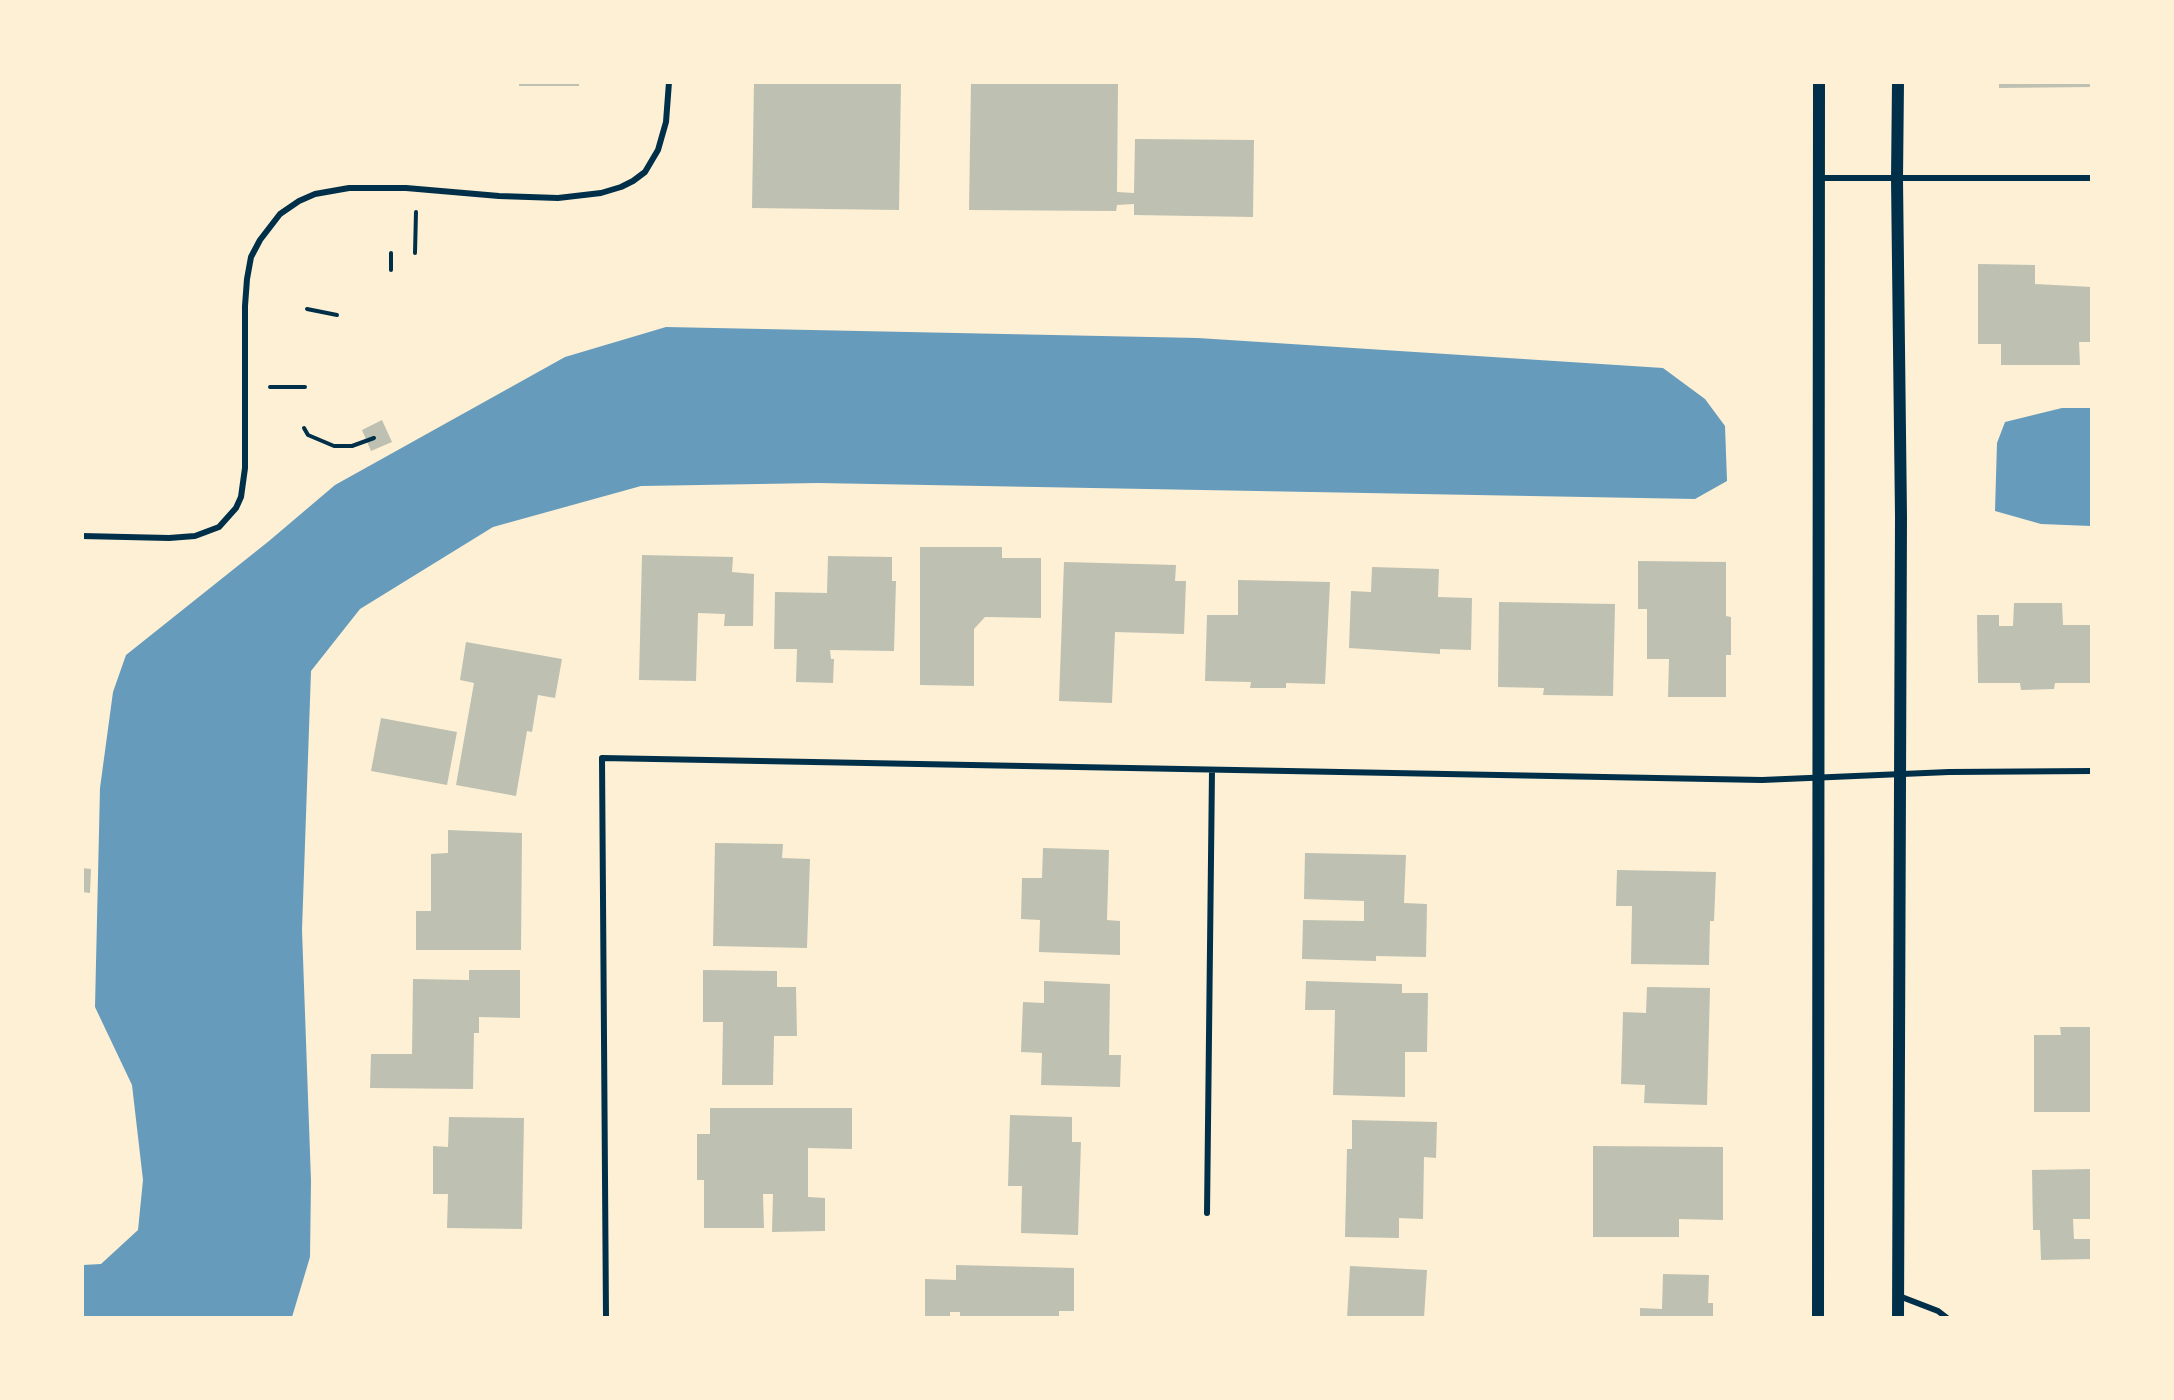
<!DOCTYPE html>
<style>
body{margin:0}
#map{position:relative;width:2174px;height:1400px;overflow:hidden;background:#fdf0d5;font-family:"Titillium Web",sans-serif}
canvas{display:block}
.frame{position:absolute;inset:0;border:84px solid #fdf0d5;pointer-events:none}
</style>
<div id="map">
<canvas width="2174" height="1400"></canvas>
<div class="frame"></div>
</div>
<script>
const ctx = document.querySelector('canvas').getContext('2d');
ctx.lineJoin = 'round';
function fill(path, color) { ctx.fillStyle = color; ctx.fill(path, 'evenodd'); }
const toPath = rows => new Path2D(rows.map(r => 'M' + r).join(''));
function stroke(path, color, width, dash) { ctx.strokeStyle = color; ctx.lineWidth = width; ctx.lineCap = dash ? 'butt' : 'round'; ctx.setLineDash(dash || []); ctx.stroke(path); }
const water = toPath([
 [666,327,1198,338,1663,368,1705,399,1725,426,1727,481,1695,499,818,483,641,486,493,527,360,609,311,671,302,930,311,1181,310,1257,292,1317,83,1317,83,1265,101,1264,138,1230,143,1180,132,1085,95,1007,100,788,113,692,126,655,269,541,335,485,565,357],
 [2062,408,2091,408,2091,526,2041,524,1995,511,1997,443,2005,422]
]);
const building = toPath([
 [519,82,579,82,579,86,519,86],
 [754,82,901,82,899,210,752,208],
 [971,82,1118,82,1117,192,1134,193,1135,139,1254,140,1253,217,1134,215,1134,204,1117,205,1116,211,969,210],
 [1999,82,2092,82,2092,87,1999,88],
 [1978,264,2035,265,2035,284,2092,287,2092,342,2079,342,2080,365,2001,365,2001,344,1978,344],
 [382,420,392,442,371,451,362,430],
 [920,547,1002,547,1002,558,1041,558,1041,618,985,617,974,629,974,686,920,685],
 [642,555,733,557,732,572,754,574,753,626,724,626,725,614,698,613,696,681,639,680],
 [828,556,892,557,892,581,896,581,894,651,830,650,831,659,834,659,833,683,796,682,797,649,774,649,775,592,827,593],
 [1638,561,1726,562,1726,616,1731,617,1731,655,1726,655,1726,697,1668,697,1669,659,1647,659,1647,609,1638,609],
 [1064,562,1176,565,1175,581,1186,581,1184,634,1115,632,1112,703,1059,701],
 [1372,567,1439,569,1438,597,1472,598,1471,650,1440,649,1440,654,1349,648,1351,591,1371,592],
 [1238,580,1330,582,1325,684,1286,683,1286,688,1250,688,1251,682,1205,681,1207,615,1238,615],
 [1499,602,1615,604,1613,696,1543,695,1544,688,1498,687],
 [2014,603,2062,603,2063,625,2092,625,2092,683,2055,683,2054,689,2021,690,2020,683,1978,683,1977,615,1999,615,1999,626,2013,626],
 [466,642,562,659,555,698,538,695,532,732,527,731,516,796,456,785,474,683,460,680],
 [381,718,457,732,447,785,371,771],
 [448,830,522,833,521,950,416,950,416,911,431,911,431,854,448,853],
 [715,843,783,844,782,858,810,859,807,948,713,946],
 [1043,848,1109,850,1107,920,1120,921,1120,955,1039,952,1040,920,1021,919,1022,878,1042,878],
 [1305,853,1406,855,1404,903,1427,904,1426,957,1376,956,1376,961,1302,959,1303,920,1364,921,1364,901,1304,899],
 [82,868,91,869,90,893,82,892],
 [1617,870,1716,872,1714,921,1710,921,1709,965,1631,964,1632,906,1616,906],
 [469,970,520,970,520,1018,479,1017,479,1033,474,1033,473,1089,370,1088,371,1054,412,1054,413,979,469,980],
 [703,970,777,971,777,987,796,987,797,1036,774,1036,773,1085,722,1085,723,1022,703,1022],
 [1044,981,1110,984,1109,1055,1121,1055,1120,1087,1041,1085,1042,1053,1021,1052,1023,1002,1044,1003],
 [1306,981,1402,984,1402,993,1428,993,1427,1052,1405,1052,1405,1097,1333,1095,1335,1010,1305,1010],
 [1647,987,1710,988,1707,1105,1644,1103,1645,1085,1621,1084,1623,1012,1646,1013],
 [2060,1027,2092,1027,2092,1112,2034,1112,2034,1035,2061,1035],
 [710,1108,852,1108,852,1149,808,1148,808,1197,825,1198,825,1231,772,1232,773,1194,763,1194,764,1228,704,1228,704,1180,697,1180,697,1134,710,1134],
 [1010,1115,1072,1117,1072,1142,1081,1142,1078,1235,1021,1233,1022,1186,1008,1186],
 [449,1117,524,1118,522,1229,447,1228,448,1194,433,1194,433,1146,448,1147],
 [1352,1120,1437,1122,1436,1158,1424,1157,1423,1219,1399,1218,1399,1238,1345,1237,1347,1149,1352,1149],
 [1593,1146,1723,1147,1723,1220,1679,1219,1679,1237,1593,1237],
 [2092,1169,2092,1219,2073,1219,2074,1239,2092,1239,2092,1259,2041,1260,2040,1230,2033,1230,2032,1170],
 [956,1265,1074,1268,1074,1311,1059,1311,1059,1318,960,1318,960,1312,950,1312,950,1318,925,1318,925,1279,956,1280],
 [1350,1266,1427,1270,1424,1318,1347,1318],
 [1663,1274,1709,1275,1708,1303,1713,1303,1713,1318,1640,1318,1640,1308,1662,1309]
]);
const path = toPath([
 [415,253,416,212],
 [391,270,391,253],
 [307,309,337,315],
 [270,387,305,387],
 [304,428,308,435,334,446,352,446,374,438]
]);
const minor = toPath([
 [1819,178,2092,178],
 [82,536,169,538,195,536,219,527,236,508,241,497,245,468,245,306,247,279,251,257,260,240,280,214,299,201,315,194,349,188,406,188,499,196,558,198,601,193,621,187,633,181,645,172,658,150,666,122,669,82],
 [1207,1213,1212,770],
 [1899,1296,1938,1311,1947,1318],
 [606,1318,602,758,1762,780,1949,772,2092,771]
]);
const secondary = toPath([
 [1898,82,1897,179,1901,517,1898,1318],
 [1818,1318,1819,82]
]);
fill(water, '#669bbc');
fill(building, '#bec0b2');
stroke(path, '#003049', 4);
stroke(minor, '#003049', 6);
stroke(secondary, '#003049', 12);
</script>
